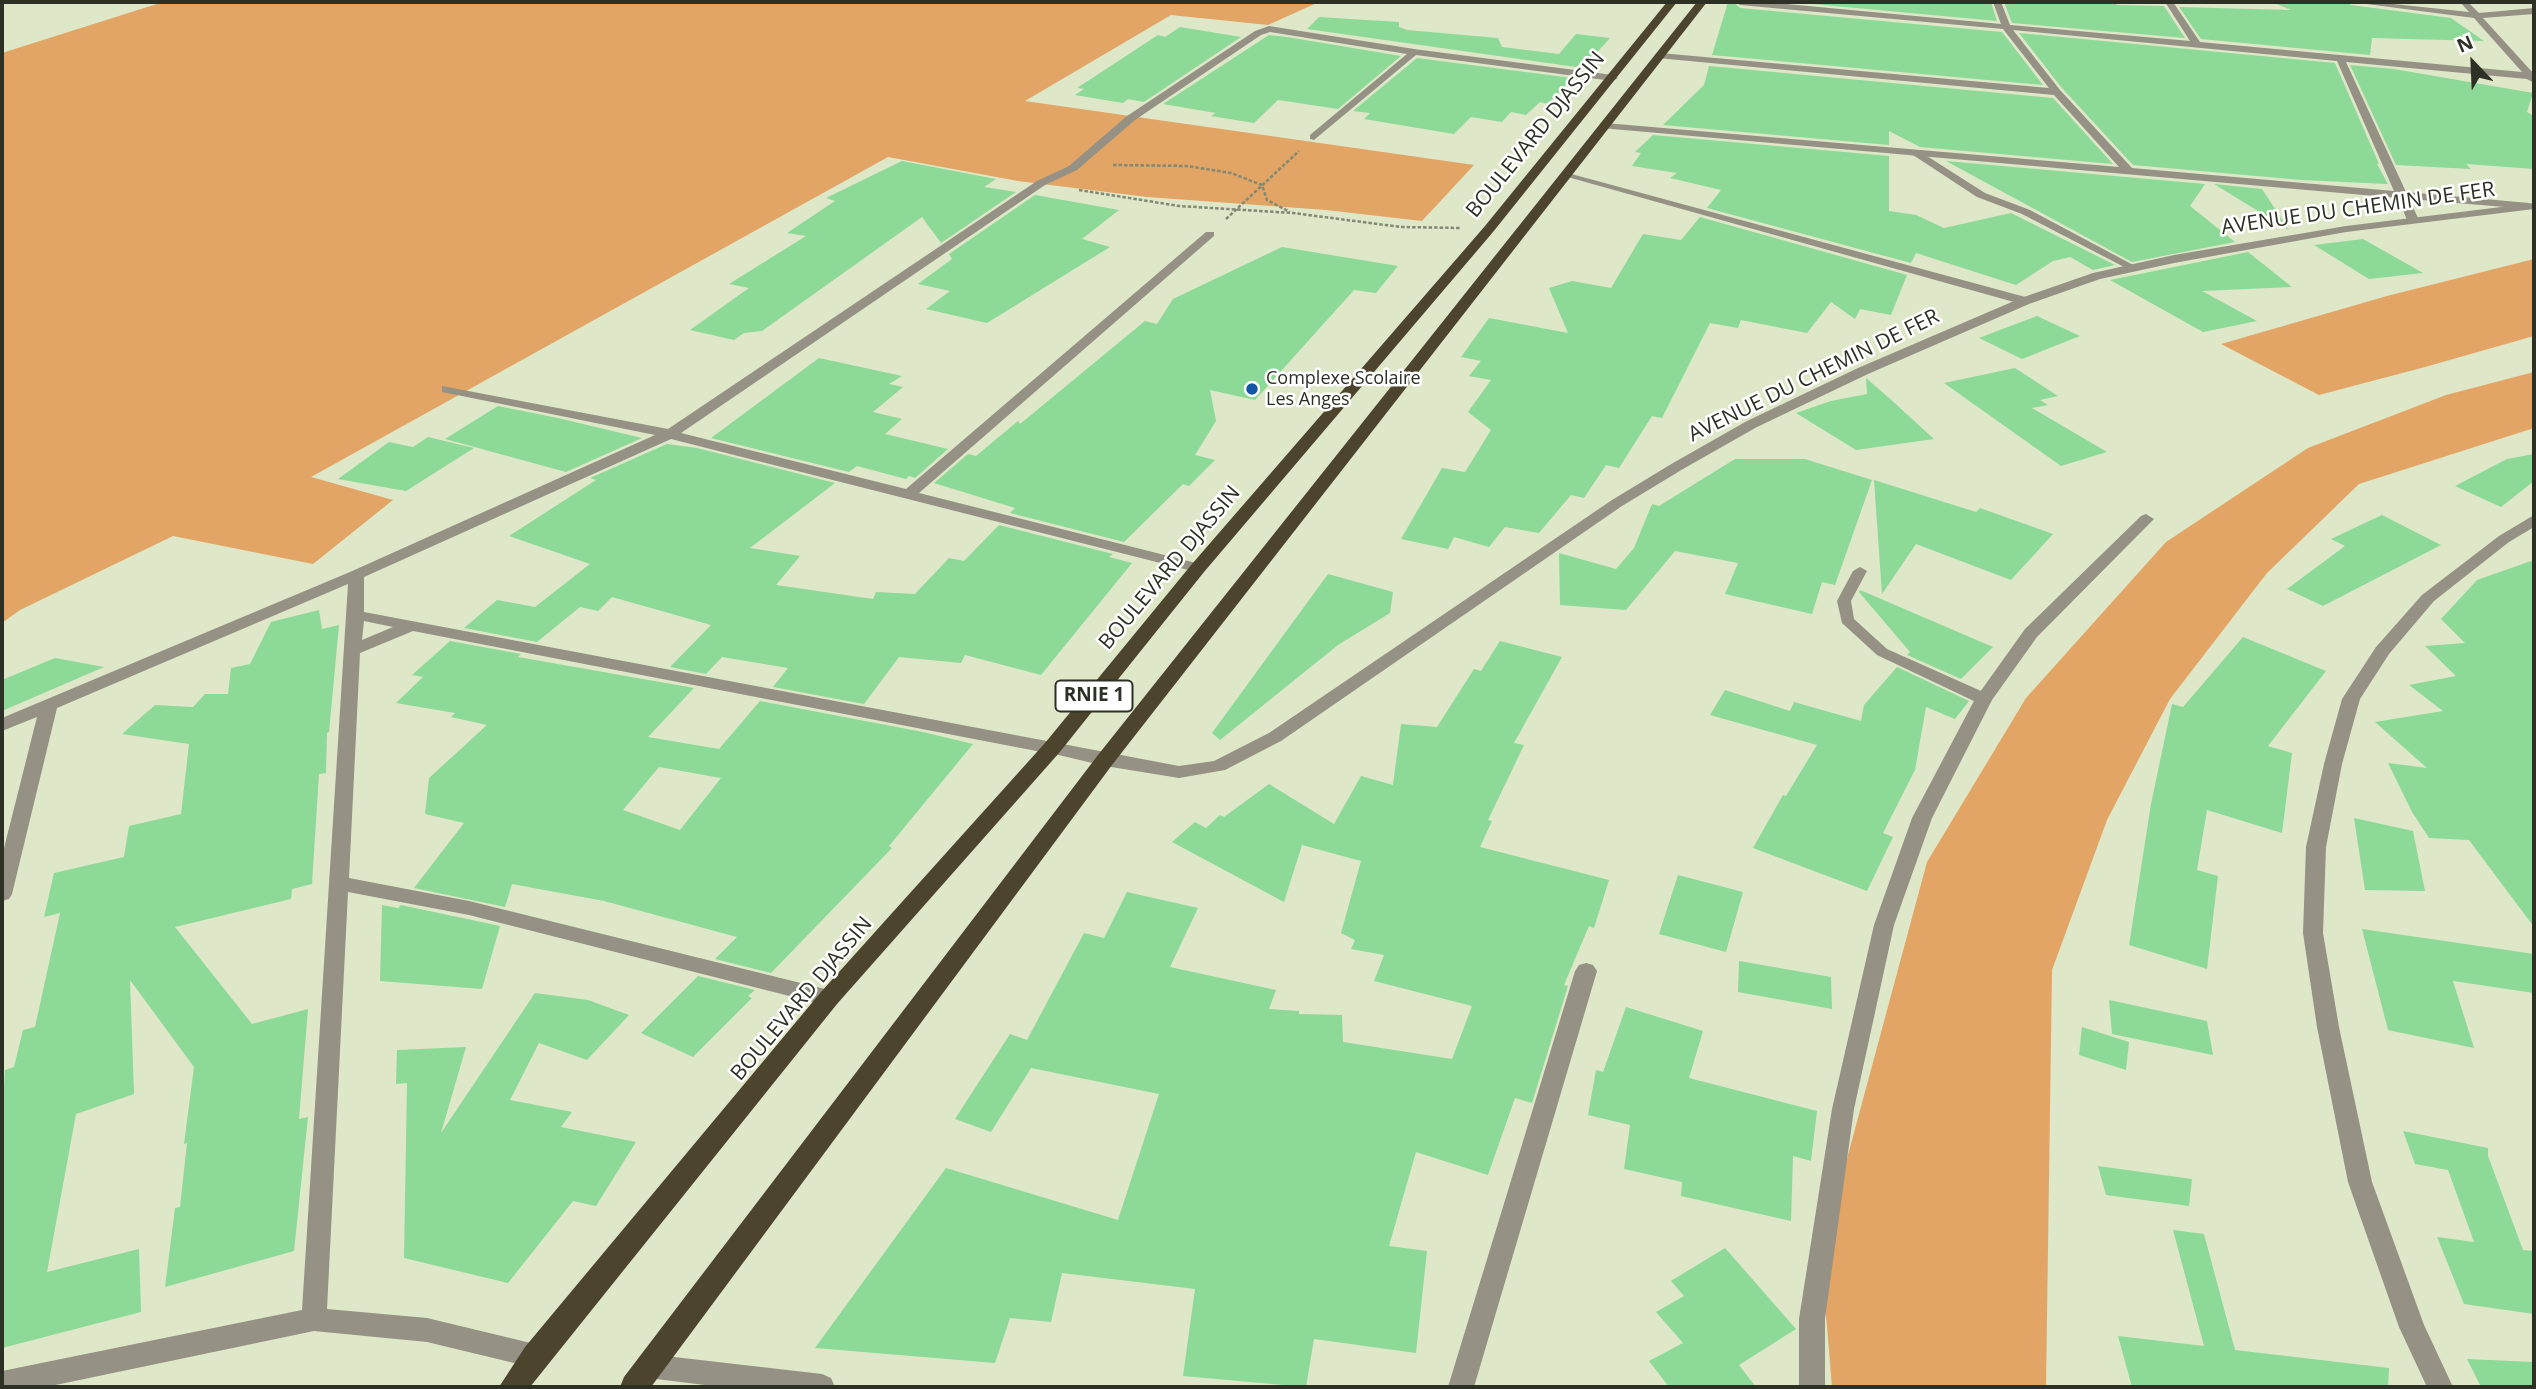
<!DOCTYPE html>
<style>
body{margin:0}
#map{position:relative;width:2536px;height:1389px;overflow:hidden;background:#dee7c8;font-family:"Open Sans",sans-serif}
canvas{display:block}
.frame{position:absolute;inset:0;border:4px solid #2d3024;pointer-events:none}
.north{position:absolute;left:2438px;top:28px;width:70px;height:70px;-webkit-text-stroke:5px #fff;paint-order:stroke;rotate:337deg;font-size:19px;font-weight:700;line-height:28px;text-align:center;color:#2d3024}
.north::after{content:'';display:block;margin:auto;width:24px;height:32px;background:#2d3024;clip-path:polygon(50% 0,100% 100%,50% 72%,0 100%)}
</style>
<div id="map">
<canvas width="2536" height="1389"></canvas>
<div class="frame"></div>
<div class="north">N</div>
</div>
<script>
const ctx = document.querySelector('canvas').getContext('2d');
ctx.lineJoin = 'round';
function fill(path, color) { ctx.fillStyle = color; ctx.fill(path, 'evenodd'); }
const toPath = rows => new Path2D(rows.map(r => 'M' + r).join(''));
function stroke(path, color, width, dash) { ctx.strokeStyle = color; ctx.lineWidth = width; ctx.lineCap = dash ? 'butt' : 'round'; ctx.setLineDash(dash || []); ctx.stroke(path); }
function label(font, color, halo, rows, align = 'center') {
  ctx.font = font + ' "Open Sans",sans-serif'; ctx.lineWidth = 5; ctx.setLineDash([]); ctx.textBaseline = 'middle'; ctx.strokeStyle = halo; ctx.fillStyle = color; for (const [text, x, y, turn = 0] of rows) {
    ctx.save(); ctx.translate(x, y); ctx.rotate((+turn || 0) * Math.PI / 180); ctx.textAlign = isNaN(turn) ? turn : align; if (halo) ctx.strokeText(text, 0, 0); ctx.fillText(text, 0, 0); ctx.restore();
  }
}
const green = toPath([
 [163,2,1319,2,1268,25,1171,15,1025,101,1474,165,1422,221,1326,210,1147,197,1018,181,888,157,311,477,393,500,313,564,173,536,20,610,2,623,2,53],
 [2534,259,2534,336,2425,367,2319,395,2221,344,2387,296],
 [2534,372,2534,428,2359,484,2267,573,2170,699,2107,820,2052,970,2046,1387,1832,1387,1821,1255,1927,862,2026,698,2166,542,2308,448,2446,395]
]);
const building = toPath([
 [1728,2,1734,2,1740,8,2002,32,2043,85,1712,55],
 [1791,2,1991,2,1997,21],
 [2004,2,2115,2,2117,5,2164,6,2185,38,2012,23],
 [2272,2,2348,2,2351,5,2451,18,2484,41,2372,38,2370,55,2201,39,2179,7,2291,10],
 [1319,17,1399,22,1399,27,1407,30,1498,38,1502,47,1559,54,1576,34,1610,38,1583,68,1307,29],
 [1180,27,1241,37,1144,102,1128,99,1123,103,1075,95,1084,89,1077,88,1158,35,1165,37],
 [2019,33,2335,63,2379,164,2377,164,2388,184,2301,180,2133,165,2062,88],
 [1269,35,1287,37,1401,56,1338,109,1278,100,1254,123,1211,116,1216,113,1163,104],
 [1417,58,1572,78,1548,104,1540,102,1526,115,1511,112,1502,122,1471,117,1454,134,1364,119,1370,113,1353,111],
 [2350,65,2394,69,2533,93,2527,112,2534,116,2534,169,2466,164,2471,169,2396,165],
 [1709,66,2053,98,2113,164,1920,147,1889,131,1889,145,1663,125,1704,85],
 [1653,135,1889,156,1889,211,1916,215,1944,228,2011,213,2115,265,2093,270,2070,257,2053,261,2016,285,1916,253,1911,263,1707,208,1721,190,1670,178,1677,173,1632,166,1641,153,1635,152],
 [902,161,996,179,984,187,1016,192,941,243,922,217,762,331,744,333,734,340,690,330,749,288,729,284,806,236,787,233,835,201,826,198],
 [1946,161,2205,184,2190,206,2235,242,2132,262],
 [2214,184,2262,189,2289,230],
 [1035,195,1119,210,1082,239,1110,247,987,323,926,309,950,291,918,284,952,259,949,254],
 [1700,217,1907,275,1891,315,1860,309,1855,319,1831,302,1807,333,1741,320,1738,328,1710,323,1662,418,1652,416,1619,468,1606,465,1584,498,1571,495,1539,533,1505,527,1489,547,1454,537,1448,549,1401,539,1442,468,1465,472,1491,430,1468,412,1491,380,1469,376,1481,361,1461,357,1489,318,1568,333,1549,288,1572,281,1611,288,1643,234,1681,240],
 [2363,239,2423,273,2369,279,2314,245],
 [1282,247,1398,266,1376,293,1354,290,1255,400,1210,390,1216,421,1195,455,1215,460,1189,486,1183,484,1124,542,1010,513,1015,508,934,483,968,454,976,456,1018,421,1020,424,1145,321,1157,324,1173,299],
 [2248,252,2292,287,2202,291,2257,321,2203,332,2110,280],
 [2037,316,2080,336,2022,359,1979,338],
 [819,358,902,376,889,384,903,387,873,412,902,419,885,434,948,449,915,478,909,476,906,479,857,466,849,472,711,438],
 [2015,368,2058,396,2040,400,2048,405,2032,408,2107,452,2061,466,1944,383],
 [1866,378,1888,397,1934,439,1856,450,1796,413,1831,401,1867,394],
 [498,406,558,418,642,438,566,472,445,439],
 [428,437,474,448,406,491,338,479,389,442,413,447],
 [667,444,697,448,835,483,750,548,800,556,776,585,873,599,876,592,915,594,949,558,964,561,999,525,1113,554,1109,557,1132,563,1041,675,965,655,961,663,899,657,864,704,773,687,788,668,722,657,706,674,670,667,711,625,612,597,598,611,580,607,537,642,464,628,497,600,535,607,590,564,509,536,596,480,590,478],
 [2534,454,2534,481,2501,507,2455,486,2507,459],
 [1735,459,1805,459,1872,480,1835,585,1822,582,1812,614,1725,594,1738,563,1675,551,1626,610,1560,605,1559,553,1616,569,1634,548,1652,504,1659,506],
 [1874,480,1976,512,1980,508,2053,534,2011,580,1916,544,1882,594],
 [2382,515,2441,545,2323,606,2287,589,2345,546,2331,539],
 [2534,560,2534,927,2469,840,2429,838,2412,812,2388,763,2427,768,2375,722,2443,711,2409,685,2456,676,2425,646,2465,643,2441,619,2477,580],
 [1328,574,1393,592,1390,613,1338,645,1220,740,1212,733],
 [1860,590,1993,647,1961,679,1907,655,1910,652,1859,592],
 [319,610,322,629,339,625,329,732,327,733,326,773,319,774,312,884,292,889,291,899,175,927,252,1024,308,1009,299,1119,308,1117,294,1251,165,1287,175,1208,180,1207,187,1143,184,1144,194,1067,130,980,134,1094,76,1114,47,1272,139,1249,141,1312,2,1348,2,1125,5,1070,14,1067,23,1030,35,1027,60,913,44,917,54,873,124,857,129,826,181,814,189,744,122,734,155,705,193,707,205,694,228,694,231,668,250,664,271,622],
 [2243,637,2326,671,2268,746,2292,753,2282,833,2207,810,2197,870,2218,876,2207,969,2129,945,2151,804,2172,704,2183,707],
 [450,641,521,654,518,657,694,688,648,737,719,749,760,701,923,732,973,744,889,846,892,848,771,973,715,959,737,937,604,901,512,884,505,907,414,888,464,823,425,814,429,778,487,725,451,717,455,713,396,703,423,677,412,675],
 [659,767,721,778,680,830,623,810],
 [1500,641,1562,657,1514,743,1524,745,1488,820,1492,821,1480,847,1609,880,1594,928,1589,926,1564,985,1568,986,1532,1103,1515,1098,1488,1175,1416,1152,1389,1246,1427,1251,1416,1353,1314,1339,1306,1387,1183,1376,1195,1289,1062,1273,1051,1322,1010,1318,995,1363,815,1348,946,1168,1118,1220,1159,1094,1031,1068,991,1132,955,1119,1010,1034,1027,1040,1084,933,1104,938,1127,892,1198,908,1170,967,1276,990,1269,1009,1299,1011,1299,1014,1342,1015,1343,1042,1452,1059,1472,1006,1374,981,1384,955,1351,949,1355,940,1341,933,1361,861,1302,845,1284,902,1172,842,1195,822,1206,828,1220,815,1224,817,1269,784,1334,824,1361,776,1393,785,1401,724,1437,727,1474,669,1481,671],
 [55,658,104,667,2,711,2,680],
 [1897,667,1969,701,1955,719,1926,707,1915,770,1883,833,1893,837,1867,891,1753,848,1783,795,1786,796,1817,745,1710,715,1725,690,1790,711,1794,702,1861,721,1864,705],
 [2354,818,2413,831,2425,891,2365,890],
 [1678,875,1743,892,1726,952,1659,934],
 [382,905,398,908,401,905,500,926,482,989,380,981],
 [2362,929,2534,954,2534,993,2453,981,2474,1048,2388,1030],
 [1739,961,1831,977,1832,1009,1738,992],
 [698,976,755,990,748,996,752,998,693,1057,641,1033],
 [535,993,588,1000,629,1015,587,1060,539,1043,510,1100,572,1112,561,1127,636,1142,596,1206,573,1201,508,1283,404,1258,407,1083,396,1084,397,1050,466,1047,441,1133],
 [2109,1000,2207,1021,2213,1055,2112,1034],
 [1626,1007,1703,1031,1689,1078,1817,1111,1811,1161,1793,1156,1791,1221,1681,1196,1682,1182,1624,1169,1630,1125,1588,1115,1596,1070,1603,1072],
 [2082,1027,2129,1042,2126,1070,2079,1055],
 [2403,1131,2488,1148,2488,1156,2523,1250,2534,1251,2534,1314,2464,1304,2437,1237,2474,1242,2448,1170,2415,1164],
 [2098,1166,2192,1179,2189,1206,2106,1195],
 [2173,1230,2204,1234,2235,1350,2389,1368,2388,1387,2132,1387,2118,1336,2204,1346],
 [1725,1248,1796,1329,1739,1365,1756,1387,1669,1387,1649,1361,1683,1343,1656,1312,1684,1296,1671,1281],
 [2467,1359,2534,1362,2534,1387,2481,1387]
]);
const path = toPath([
 [1113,165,1187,166,1231,173,1262,185,1267,200,1290,212],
 [1079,190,1179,206,1293,213,1401,227,1460,228],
 [1226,219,1299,151]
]);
const service = toPath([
 [1913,151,1919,151,1985,193,2030,210,2137,267,2128,269,2022,214,1977,197,1913,155,1913,151],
 [1860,567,1867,571,1851,601,1854,619,1887,649,1990,695,1992,699,1990,703,1978,703,1877,655,1842,623,1837,601,1853,571,1860,567]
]);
const minor = toPath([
 [1736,2,1765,2,2001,24,1993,2,2001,2,2010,25,2190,41,2165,2,2173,2,2200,42,2522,72,2474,18,2351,2,2375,2,2469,12,2460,2,2468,2,2479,13,2534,8,2534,14,2483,18,2534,74,2534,83,2527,79,2346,62,2406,192,2529,203,2534,206,2529,209,2409,199,2419,220,2413,223,2407,220,2398,198,1601,128,1600,126,1605,123,2119,167,2054,95,1657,58,1657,54,1660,53,2049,88,2003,29,1740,5,1736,2],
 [2013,30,2337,61,2394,191,2132,168,2060,90,2013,30],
 [1269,26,1414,49,1613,75,1618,78,1613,81,1416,55,1314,140,1310,139,1310,135,1407,54,1270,32,1261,35,1135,120,1077,170,1045,185,681,433,906,489,1206,232,1214,232,1214,236,919,493,1204,565,1206,568,1204,571,1192,571,671,439,364,577,364,612,1052,742,1061,748,1052,754,413,631,360,653,349,878,469,901,829,990,837,992,840,998,837,1004,829,1006,469,915,348,892,327,1309,427,1318,535,1344,544,1347,548,1356,544,1365,535,1368,427,1342,314,1331,46,1387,2,1387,2,1371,302,1310,348,584,57,708,12,894,9,899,2,901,2,856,37,717,2,731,2,718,350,572,655,435,447,393,442,392,442,386,668,429,1037,181,1069,166,1127,116,1255,31,1269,26],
 [364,621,393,627,362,640,364,621],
 [1564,172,2029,298,2031,301,2025,305,2021,304,1564,176,1564,172],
 [2146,514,2154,519,2151,522,2037,637,1992,700,1932,818,1894,925,1854,1109,1825,1319,1825,1387,1799,1387,1799,1319,1832,1109,1874,925,1912,818,1975,699,2025,629,2141,516,2146,514],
 [2534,515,2534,527,2509,542,2434,601,2389,654,2360,699,2342,764,2326,847,2323,933,2339,1027,2372,1182,2424,1325,2453,1387,2427,1387,2399,1327,2348,1182,2317,1027,2303,933,2306,847,2324,764,2342,699,2376,647,2422,595,2499,536,2534,515],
 [1586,963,1593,965,1597,971,1474,1387,1448,1387,1575,971,1579,965,1586,963],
 [648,1354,822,1374,831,1378,835,1387,721,1387,648,1378,639,1375,635,1366,639,1357,648,1354]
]);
const tertiary = toPath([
 [2534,203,2534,209,2346,232,2174,263,2100,279,2029,304,1868,374,1757,427,1683,469,1622,506,1281,741,1225,770,1179,778,1105,766,1046,752,1043,748,1052,742,1179,766,1214,761,1269,733,1612,500,1673,463,1747,421,1858,368,2021,298,2093,273,2174,255,2346,226,2534,203]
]);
const trunk = toPath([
 [1667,2,1677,2,1493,232,1204,572,1059,753,837,1004,530,1387,499,1387,525,1347,821,992,1045,743,1192,564,1485,226,1667,2],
 [1697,2,1707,2,1112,765,651,1387,620,1387,624,1377,1098,755,1697,2]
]);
const markers = [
 [1252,389,7,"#1456a6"]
];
const farPoinames = [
 ["Complexe Scolaire",1266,379],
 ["Les Anges",1266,400]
];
const shields = [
 [1094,696,77]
];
const shieldNames = [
 ["RNIE 1",1094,696]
];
const streetNames = [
 ["BOULEVARD DJASSIN",1536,135,-51],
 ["AVENUE DU CHEMIN DE FER",2358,209,-8],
 ["AVENUE DU CHEMIN DE FER",1814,376,-26],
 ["BOULEVARD DJASSIN",1170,568,-50],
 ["BOULEVARD DJASSIN",802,999,-50]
];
fill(green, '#e2a565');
fill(building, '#8dd997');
stroke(path, '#828873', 2.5, [3.5, 2]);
fill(service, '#959184');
fill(minor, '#959184');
fill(tertiary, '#959184');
fill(trunk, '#4c442c');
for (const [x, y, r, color] of markers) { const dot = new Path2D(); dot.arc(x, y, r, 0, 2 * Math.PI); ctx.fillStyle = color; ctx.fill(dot); stroke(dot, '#fff', 2.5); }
label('18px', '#2d3024', '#fff', farPoinames, 'left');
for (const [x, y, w] of shields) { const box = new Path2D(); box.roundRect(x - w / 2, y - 15.5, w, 31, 5); ctx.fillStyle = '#fff'; ctx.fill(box); stroke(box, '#2d3024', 2); }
label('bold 19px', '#2d3024', null, shieldNames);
label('21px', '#2d3024', '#fff', streetNames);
</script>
